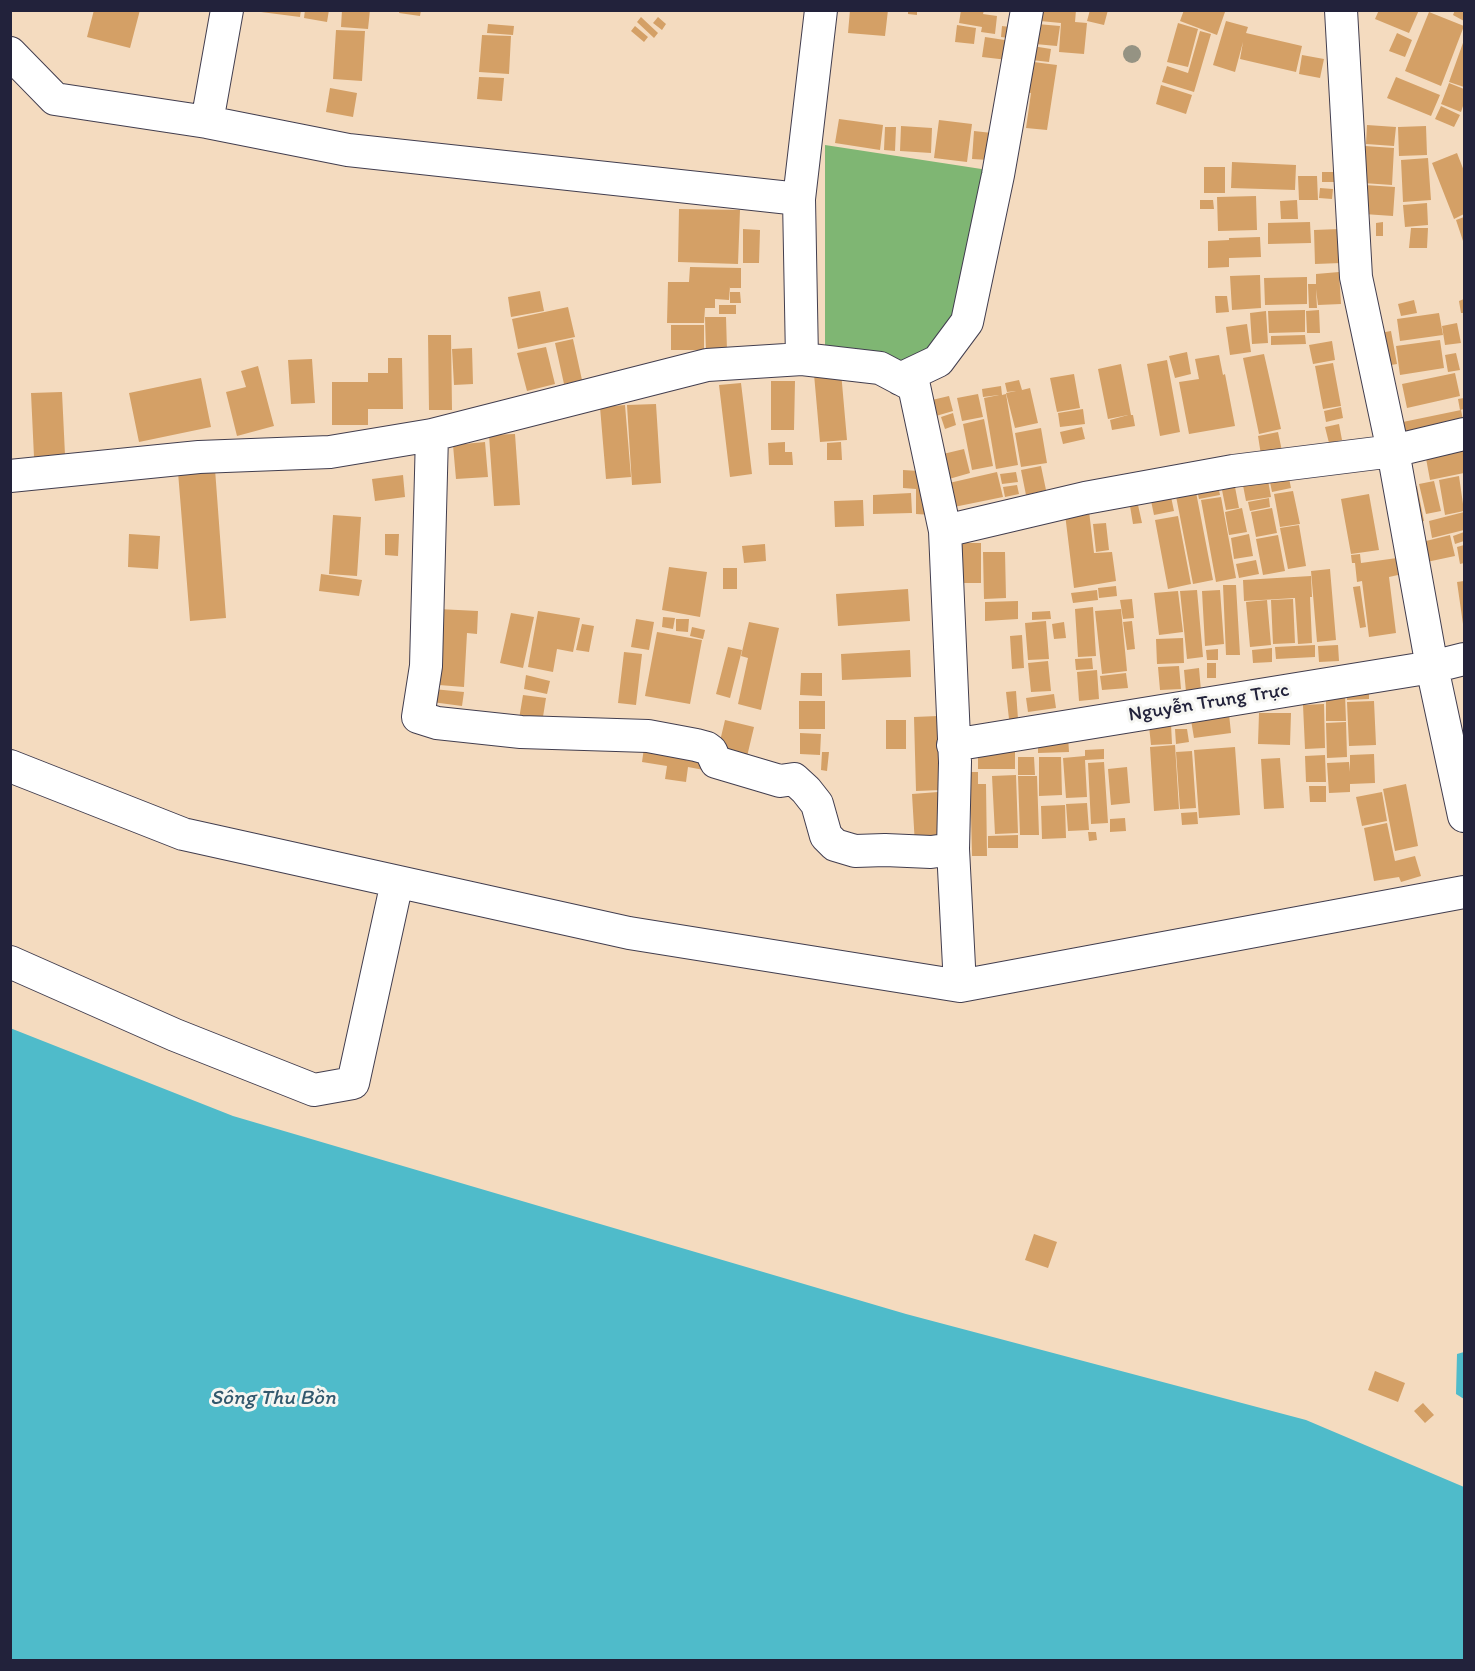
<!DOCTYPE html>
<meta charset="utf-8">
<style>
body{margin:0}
#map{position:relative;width:1475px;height:1671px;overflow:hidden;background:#f4dbbf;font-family:Itim,sans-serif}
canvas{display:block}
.frame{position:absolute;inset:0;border:12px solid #22223b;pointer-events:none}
</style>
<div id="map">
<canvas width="1475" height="1671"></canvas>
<div class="frame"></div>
</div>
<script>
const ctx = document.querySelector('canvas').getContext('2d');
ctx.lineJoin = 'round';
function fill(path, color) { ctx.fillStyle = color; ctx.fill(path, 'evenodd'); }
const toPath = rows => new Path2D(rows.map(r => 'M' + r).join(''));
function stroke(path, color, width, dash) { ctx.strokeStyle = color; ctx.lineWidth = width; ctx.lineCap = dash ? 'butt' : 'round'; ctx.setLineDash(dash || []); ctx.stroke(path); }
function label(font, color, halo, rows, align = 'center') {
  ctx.font = font + ' Itim,sans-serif'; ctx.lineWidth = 6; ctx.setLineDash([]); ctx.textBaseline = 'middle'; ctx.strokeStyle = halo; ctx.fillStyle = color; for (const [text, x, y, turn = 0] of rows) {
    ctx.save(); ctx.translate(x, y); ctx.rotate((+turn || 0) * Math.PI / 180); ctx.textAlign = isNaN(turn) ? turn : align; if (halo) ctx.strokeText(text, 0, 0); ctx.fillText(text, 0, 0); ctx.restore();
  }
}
const forest = toPath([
 [825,145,988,170,967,322,914,372,825,347]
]);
const water = toPath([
 [10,1028,233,1116,906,1314,1306,1420,1464,1487,1464,1660,11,1660],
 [1464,1352,1464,1399,1456,1394,1457,1354]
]);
const building = toPath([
 [94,10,140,10,130,48,87,37],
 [261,10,301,10,300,17,261,12],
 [305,10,329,10,327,22,304,18],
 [342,10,370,10,368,29,341,27],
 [400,10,421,10,420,16,399,13],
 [850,10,888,10,885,36,848,33],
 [908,10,917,10,917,15,908,14],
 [961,10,984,10,983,14,997,16,995,34,981,32,982,27,959,23],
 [1040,10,1076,10,1075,22,1087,23,1084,54,1059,52,1061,23,1040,21],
 [1090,10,1108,10,1104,25,1087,21],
 [1184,10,1220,10,1225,12,1217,35,1180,21],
 [1379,10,1419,10,1409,33,1375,19],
 [1455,10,1464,10,1464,21,1453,15],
 [1429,12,1464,26,1441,86,1405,71],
 [641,17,658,33,654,38,637,22],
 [658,17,666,24,662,30,653,23],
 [1226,21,1248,27,1246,33,1302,46,1296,72,1240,59,1243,42,1235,72,1213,65],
 [1178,23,1198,29,1188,67,1167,62],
 [488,24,514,26,513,35,487,33],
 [1037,24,1060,26,1057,46,1035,44],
 [957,25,976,28,974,44,955,42],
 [635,26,648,37,644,42,631,31],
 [1002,26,1018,28,1017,39,1001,37],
 [336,30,365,31,362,81,333,79],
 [1200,31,1211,34,1194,92,1162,82,1167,66,1188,73],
 [1397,33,1412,40,1405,57,1389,51],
 [482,35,511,36,509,74,479,72],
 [985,37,1011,41,1008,60,982,57],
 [1464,40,1464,87,1449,82],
 [1026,45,1051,49,1049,62,1023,59],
 [1302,55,1324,59,1320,78,1299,74],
 [1026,61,1057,65,1047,130,1026,128,1031,93,1023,92],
 [479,77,504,78,502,101,477,99],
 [1396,77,1440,95,1431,116,1387,98],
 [1449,83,1464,89,1464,103,1461,112,1441,104],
 [1161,85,1192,95,1186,114,1156,104],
 [330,88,357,93,353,117,326,112],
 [1441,106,1460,115,1454,127,1435,119],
 [839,119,883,125,880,150,835,143],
 [939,120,972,124,967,162,934,158],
 [1367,125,1396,127,1394,146,1366,144],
 [901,126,932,128,931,153,900,151],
 [1426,126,1427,155,1399,156,1398,127],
 [885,127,896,127,895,151,884,150],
 [974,131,992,133,989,160,972,159],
 [1365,146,1394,148,1392,185,1363,183],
 [1457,153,1464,171,1464,214,1454,219,1432,163],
 [1428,158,1431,200,1403,202,1401,160],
 [1232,162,1296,165,1295,190,1231,188],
 [1204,167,1225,167,1225,193,1204,193],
 [1322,172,1334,172,1334,182,1322,182],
 [1298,176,1317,176,1318,200,1299,200],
 [1365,185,1395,187,1393,216,1364,214],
 [1320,188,1333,189,1332,199,1319,198],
 [1256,196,1257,230,1218,231,1217,197],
 [1200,200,1213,200,1214,209,1200,209],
 [1297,200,1298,219,1281,219,1280,201],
 [1427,203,1428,225,1405,227,1403,205],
 [679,209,740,210,738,264,678,262],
 [1464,217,1464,244,1456,220],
 [1310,222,1311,243,1268,244,1268,223],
 [1383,222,1383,236,1376,236,1376,223],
 [1411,228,1428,228,1427,248,1409,248],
 [743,229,760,230,759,263,743,263],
 [1340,229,1341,263,1315,264,1314,230],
 [1260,237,1261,257,1229,258,1229,267,1208,268,1208,241,1229,240,1229,238],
 [690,267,741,268,741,288,730,288,730,286,729,300,715,299,715,308,705,308,704,323,667,323,668,282,689,282],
 [1339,272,1341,304,1318,305,1316,289,1317,308,1309,308,1308,284,1316,284,1316,274],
 [1260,275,1261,308,1232,310,1230,276],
 [1307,277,1307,304,1265,305,1264,278],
 [540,291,544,311,511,317,508,297],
 [730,292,740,292,741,303,730,303],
 [1215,296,1227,296,1229,312,1216,313],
 [1464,299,1464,313,1461,313,1459,301],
 [1414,300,1417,313,1401,316,1398,304],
 [719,305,736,305,736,314,719,314],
 [568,307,575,337,518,349,512,319],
 [1305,310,1305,332,1269,333,1268,311],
 [1319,310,1320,333,1307,333,1306,311],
 [1266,311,1268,343,1252,344,1250,313],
 [1439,313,1443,335,1400,341,1397,319],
 [705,317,726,317,727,351,706,352],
 [1457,323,1461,343,1445,345,1442,326],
 [1247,324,1251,352,1230,355,1226,327],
 [671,325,704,325,704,350,671,350],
 [1391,331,1397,364,1379,367,1374,334],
 [428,335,451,335,452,410,429,410],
 [1305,335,1306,344,1271,345,1271,336],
 [573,339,582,380,564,384,555,343],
 [1440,340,1444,368,1400,375,1396,346],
 [1332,341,1335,360,1313,364,1309,345],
 [546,347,555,384,527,391,517,353],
 [472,348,473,384,454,385,452,349],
 [1187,352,1191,374,1175,378,1169,356],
 [1456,353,1460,370,1448,372,1445,355],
 [1264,354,1281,429,1259,434,1243,358],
 [1219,355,1223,375,1225,374,1235,426,1189,434,1179,382,1199,379,1195,359],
 [388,358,402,358,403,409,368,409,368,425,332,425,332,382,368,382,368,373,388,373],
 [312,359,315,403,291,404,288,360],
 [1167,360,1180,432,1160,436,1147,364],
 [1333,363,1341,406,1323,409,1315,366],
 [1121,364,1131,415,1133,415,1135,426,1112,430,1110,420,1128,415,1108,419,1098,369],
 [258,366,274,426,237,436,226,392,246,387,241,371],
 [841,372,847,440,820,442,814,374],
 [1455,373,1460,396,1407,408,1402,384],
 [1074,374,1080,408,1057,412,1050,378],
 [201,378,211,427,139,442,129,393],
 [1019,380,1022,390,1030,388,1038,423,1015,428,1006,393,1016,391,1007,392,1005,383],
 [771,381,795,381,794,430,771,430],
 [741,383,752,474,730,477,719,385],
 [1001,386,1002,395,1006,394,1018,465,996,469,984,398,999,395,983,397,982,389],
 [62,392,65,455,34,457,31,393],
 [978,394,983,417,962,421,957,398],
 [949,396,953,411,936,416,932,400],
 [1464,398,1464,409,1460,410,1458,399],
 [656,404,661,483,632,485,627,405],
 [625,405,631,477,606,479,600,407],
 [1341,407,1343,418,1326,422,1324,411],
 [1083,409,1085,424,1060,427,1058,413],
 [1461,410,1464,425,1401,437,1398,423],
 [953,413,956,425,945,429,941,417],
 [984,419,993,466,972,470,963,424],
 [1339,424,1342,440,1329,443,1325,427],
 [1082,427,1085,439,1063,444,1060,432],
 [1041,428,1047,463,1021,467,1015,433],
 [1278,432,1282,451,1261,455,1258,436],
 [515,434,520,505,494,506,489,435],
 [485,442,488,477,456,479,453,445],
 [785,442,785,452,792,452,793,465,769,465,768,443],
 [841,442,842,460,827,460,827,443],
 [1464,446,1464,473,1430,480,1425,453],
 [964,449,970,473,949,479,943,454],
 [1041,466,1046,490,1026,495,1021,470],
 [1287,468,1291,488,1272,492,1268,472],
 [215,469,226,618,190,621,178,472],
 [903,470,919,471,919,484,933,484,933,515,916,514,916,489,903,488],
 [997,472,1003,497,954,507,949,483],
 [1016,472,1018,482,1002,484,1000,474],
 [403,475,405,497,375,501,372,479],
 [1267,475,1271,497,1246,501,1242,480],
 [1459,476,1464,511,1445,515,1439,480],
 [1217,481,1220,495,1199,499,1196,485],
 [1434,481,1441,511,1426,514,1419,484],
 [1017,485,1019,494,1005,497,1003,487],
 [1417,486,1424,521,1413,524,1406,488],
 [1195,487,1213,580,1193,584,1175,491],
 [1235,487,1239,508,1226,510,1222,490],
 [1293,491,1300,524,1280,527,1274,494],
 [1170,492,1174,511,1154,515,1150,496],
 [911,493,912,513,873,514,873,495],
 [1369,494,1379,550,1351,554,1341,499],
 [1221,497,1236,578,1216,582,1201,500],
 [1269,498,1270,507,1250,511,1248,502],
 [863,500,864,526,835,527,834,501],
 [1138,505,1142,523,1133,524,1130,506],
 [1242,508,1247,532,1229,535,1225,512],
 [1272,508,1277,533,1256,537,1251,512],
 [1089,511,1094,553,1112,552,1116,581,1074,588,1065,514],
 [1464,512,1464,530,1432,538,1429,521],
 [333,515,361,517,357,576,329,574],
 [1178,516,1191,584,1168,589,1155,520],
 [1106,523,1109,550,1096,552,1093,524],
 [1299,525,1306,566,1288,569,1280,528],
 [1464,532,1464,541,1455,544,1453,536],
 [129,534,160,536,158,569,128,567],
 [385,534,399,534,398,556,385,555],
 [1249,534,1253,556,1234,559,1231,538],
 [1278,535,1285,571,1263,575,1256,539],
 [1450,535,1455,556,1422,563,1418,543],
 [961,543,981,543,981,583,961,583],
 [765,544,766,561,744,563,742,546],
 [1464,545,1464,563,1460,564,1457,547],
 [983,552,1005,552,1006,598,984,599],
 [1360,554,1361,563,1397,558,1398,575,1389,577,1396,633,1369,637,1362,581,1357,582,1355,563,1352,563,1351,555],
 [1256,560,1259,574,1239,578,1236,564],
 [669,567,707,572,700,617,662,610],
 [723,568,737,568,737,589,723,589],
 [1330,569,1336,640,1317,642,1311,571],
 [321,574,362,580,359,596,319,591],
 [1311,576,1312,597,1310,597,1312,643,1298,644,1295,598,1244,601,1243,580],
 [1464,581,1464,624,1463,624,1457,582],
 [1223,585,1236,585,1240,655,1226,655],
 [1116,586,1117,596,1099,598,1098,588],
 [1360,586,1366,627,1360,628,1353,587],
 [908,589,910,621,838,626,836,594],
 [1097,590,1098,600,1073,603,1071,593],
 [1197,590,1203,657,1187,659,1180,591],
 [1220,590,1224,644,1205,646,1202,591],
 [1178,591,1183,632,1159,635,1154,593],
 [1132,599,1134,618,1123,619,1120,600],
 [1293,599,1295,643,1273,644,1271,600],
 [1267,600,1271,645,1250,647,1246,602],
 [1018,601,1018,619,985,621,985,602],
 [1093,607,1096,656,1078,657,1075,609],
 [438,609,478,611,477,634,467,633,464,687,439,685,442,634],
 [1121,609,1127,671,1102,674,1095,611],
 [538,611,580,618,573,652,557,649,553,672,528,667],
 [1050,611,1051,619,1032,620,1032,612],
 [511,613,534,617,523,668,500,663],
 [663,617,675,618,673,629,662,627],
 [636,619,654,622,649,650,631,647],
 [676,619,689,619,688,632,676,631],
 [1046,621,1049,659,1028,660,1025,623],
 [1132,621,1135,649,1127,650,1123,622],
 [749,622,779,628,761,710,738,704,748,658,741,656],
 [1064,622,1066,638,1054,639,1052,624],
 [582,624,594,626,589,652,576,650],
 [692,627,705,630,703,639,690,636],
 [657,632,702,640,690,704,645,696],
 [1022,635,1024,668,1012,669,1010,636],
 [1183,638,1184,663,1157,664,1156,639],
 [1315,645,1315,657,1276,659,1275,647],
 [1338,645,1339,661,1319,662,1318,646],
 [728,647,742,650,730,698,716,694],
 [1272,648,1272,662,1253,663,1252,650],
 [1218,649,1218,660,1207,660,1206,650],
 [910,650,911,677,842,680,841,654],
 [624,652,642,654,636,705,618,703],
 [1092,658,1093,669,1076,670,1075,659],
 [1048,661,1051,691,1031,692,1028,663],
 [1207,663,1216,663,1216,678,1207,678],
 [1179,666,1181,689,1160,690,1158,667],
 [1199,668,1201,691,1186,692,1184,670],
 [1097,670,1099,699,1079,701,1077,672],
 [801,673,822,673,822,696,800,695],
 [1126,673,1128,688,1102,690,1100,676],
 [526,675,550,681,547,694,524,689],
 [433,689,464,692,462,706,432,702],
 [1369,689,1369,699,1347,700,1347,690],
 [1016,691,1018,719,1009,719,1006,692],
 [1054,694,1056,708,1028,712,1026,698],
 [1345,694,1346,721,1326,721,1326,695],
 [523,695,546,698,542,723,519,719],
 [799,701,825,701,825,729,799,729],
 [1374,701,1376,745,1349,746,1347,702],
 [1324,704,1325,748,1305,749,1303,705],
 [1259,713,1291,713,1290,745,1258,744],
 [1229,714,1231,733,1194,738,1191,720],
 [938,716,941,790,916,791,914,717],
 [725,720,754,727,745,765,716,758],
 [886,720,906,720,906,749,886,749],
 [1346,722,1347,757,1327,758,1326,723],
 [1171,724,1172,744,1151,745,1149,726],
 [1175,729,1187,729,1189,742,1176,744],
 [800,733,821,734,820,755,800,754],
 [1068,736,1069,752,1038,753,1038,737],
 [645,741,707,750,704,770,688,767,686,782,665,779,667,766,642,762],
 [1175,745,1179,809,1154,811,1150,747],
 [1235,747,1240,815,1199,818,1194,750],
 [1015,748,1015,769,978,769,978,749],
 [1104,749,1104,759,1085,760,1087,797,1066,798,1063,758,1085,756,1085,750],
 [1192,751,1196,808,1180,809,1176,752],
 [822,752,829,752,827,771,821,770],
 [1374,754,1375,783,1350,784,1350,792,1329,793,1327,763,1349,762,1350,772,1350,755],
 [1325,755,1326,782,1306,782,1305,756],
 [1018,757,1034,757,1035,775,1018,775],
 [1039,757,1061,757,1062,795,1039,796],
 [1280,758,1284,808,1264,809,1261,759],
 [1104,762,1108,823,1091,824,1088,763],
 [1127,767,1130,803,1111,805,1108,769],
 [970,772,978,772,978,784,986,784,987,856,972,856],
 [1016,775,1018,833,995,834,992,776],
 [1018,776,1037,776,1039,835,1020,835],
 [1406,784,1418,846,1395,851,1383,789],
 [1309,786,1326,786,1326,802,1310,802],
 [938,792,941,844,915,845,912,794],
 [1382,792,1387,821,1362,826,1356,797],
 [1087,803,1089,830,1068,831,1066,804],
 [1065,805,1066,838,1042,839,1041,806],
 [1197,812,1198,824,1182,825,1181,813],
 [1125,818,1126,831,1110,832,1110,819],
 [1387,823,1395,861,1415,856,1421,876,1401,882,1399,877,1374,881,1364,828],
 [1088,832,1096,832,1097,840,1089,841],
 [1018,835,1018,848,988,848,988,836],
 [1034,1234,1057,1242,1048,1268,1025,1260],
 [1375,1371,1405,1383,1398,1402,1368,1390],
 [1423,1403,1434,1415,1425,1423,1414,1411]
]);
const minor = toPath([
 [1341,10,1356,277,1393,451,1432,667,1464,816],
 [10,53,55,99,207,122,348,150,799,199],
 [207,122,227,10],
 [802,359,799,199,821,10],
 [900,379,938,361,967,322,998,175,1027,10],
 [432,435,426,666,418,717,437,723,521,732,648,736,696,745,707,748,711,751,716,762,780,781,794,779,806,790,817,804,826,836,835,845,855,851,885,850,931,852,953,849],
 [10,476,199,457,330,452,432,435,707,365,802,359,880,368,914,386,945,531,955,762,953,849,960,986],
 [945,531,1085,498,1233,471,1393,451,1464,434],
 [953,745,1432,667,1464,659],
 [10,766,183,834,629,933,960,986,1464,892],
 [10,962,175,1035,314,1090,353,1083,397,882]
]);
const trees = [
 [1132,54]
];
const streetNames = [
 ["Nguyễn Trung Trực",1209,703,-9]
];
const waterNames = [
 ["Sông Thu Bồn",273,1399]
];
fill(forest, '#7fb673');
fill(water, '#4fbbca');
fill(building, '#d4a066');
stroke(minor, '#423e4f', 34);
stroke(minor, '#fff', 32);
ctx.fillStyle = '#959383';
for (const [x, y] of trees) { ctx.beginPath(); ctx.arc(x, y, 9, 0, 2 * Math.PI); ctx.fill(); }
label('20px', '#22223b', '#f6f6f2', streetNames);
label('italic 21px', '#32586d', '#f6f6f2', waterNames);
</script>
